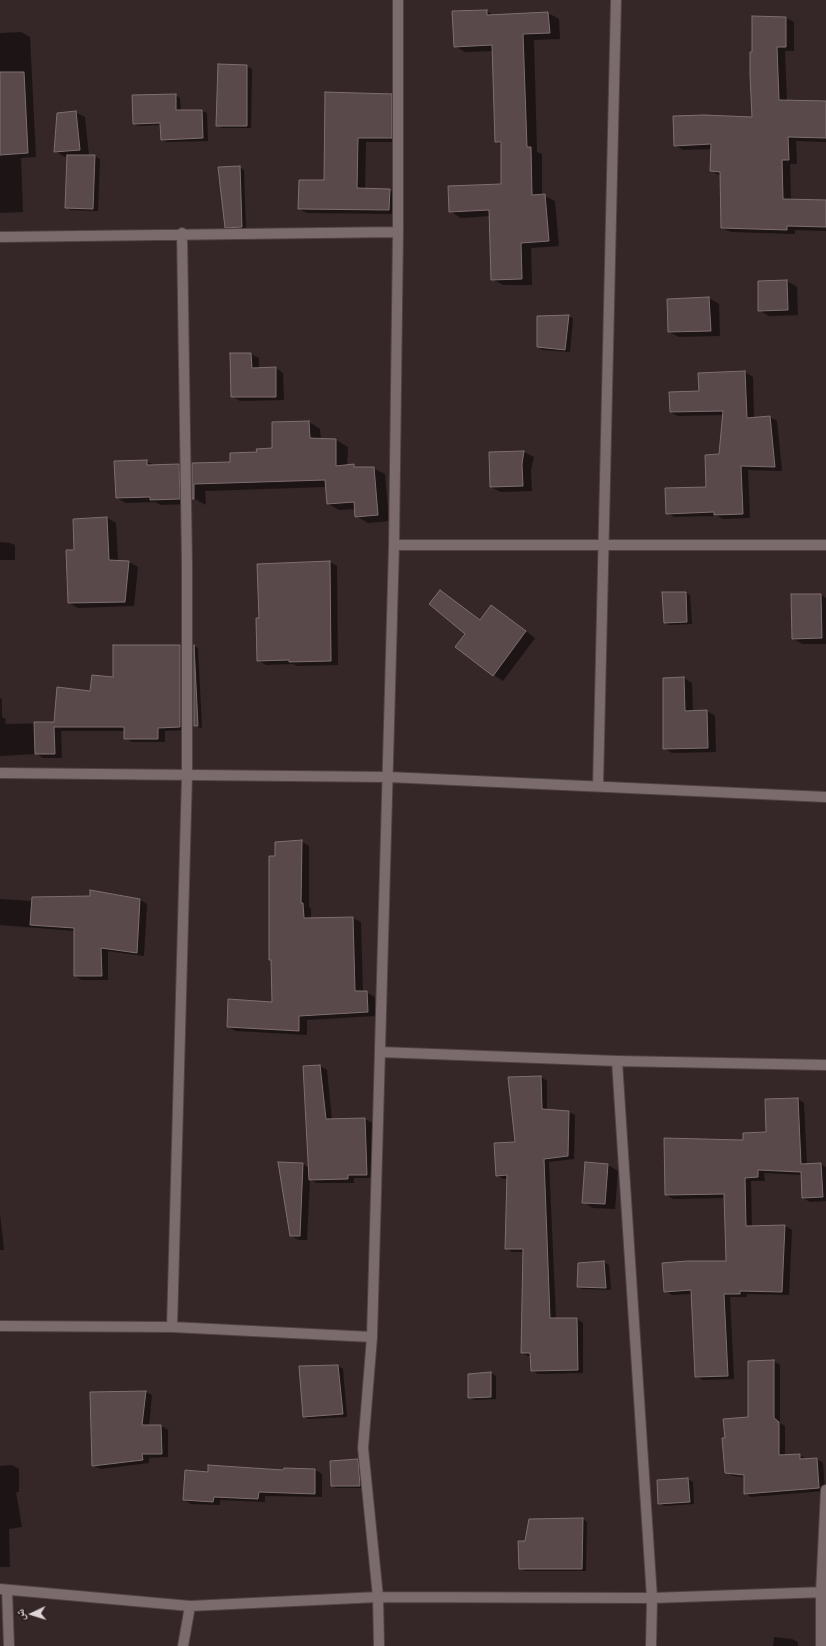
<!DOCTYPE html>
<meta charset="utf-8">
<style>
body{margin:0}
#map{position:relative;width:826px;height:1646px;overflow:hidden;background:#352628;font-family:"Crimson Pro","Noto Naskh Arabic",serif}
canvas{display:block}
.north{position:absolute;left:12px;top:1594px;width:40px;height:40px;-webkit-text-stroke:3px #2a1d1e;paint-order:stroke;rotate:266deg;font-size:11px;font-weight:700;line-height:16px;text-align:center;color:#ddd4d5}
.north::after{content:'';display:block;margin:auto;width:14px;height:18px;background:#ddd4d5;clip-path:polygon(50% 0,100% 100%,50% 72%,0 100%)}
</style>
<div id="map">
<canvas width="826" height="1646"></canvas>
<div class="north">ش</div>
</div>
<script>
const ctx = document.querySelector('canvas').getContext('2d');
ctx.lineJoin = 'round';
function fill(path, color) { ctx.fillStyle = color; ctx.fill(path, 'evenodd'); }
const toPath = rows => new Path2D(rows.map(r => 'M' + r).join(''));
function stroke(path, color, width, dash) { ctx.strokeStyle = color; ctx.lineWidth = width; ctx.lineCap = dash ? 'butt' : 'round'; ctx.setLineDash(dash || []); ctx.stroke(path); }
const shadow = toPath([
 [487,11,495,16,548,13,559,19,560,39,534,40,537,152,542,154,542,195,555,201,559,246,531,248,532,285,503,285,492,279,490,216,461,218,450,211,502,185,502,145,496,142,493,51,465,52,455,46],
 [786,18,794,22,794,51,785,51,787,101,826,102,826,142,796,141,797,164,790,164,791,200,826,201,826,231,795,230,795,234,731,232,722,228,721,176,711,171,712,149,683,150,675,145,753,118],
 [21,32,30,37,36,157,21,158,23,212,0,213,0,33],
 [219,65,247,66,252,69,251,128,222,128,217,125],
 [175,95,180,98,181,111,202,111,207,113,208,141,167,142,162,140,161,125,138,126,134,123],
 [391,95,399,100,399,142,366,142,365,189,389,190,398,194,397,214,307,213,299,209,325,181],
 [75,112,85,117,89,156,95,156,100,159,98,211,71,210,66,207,68,156,65,157,55,151],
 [239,167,244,170,246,230,231,230,226,227],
 [787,281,797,287,798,315,769,316,759,310,759,282],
 [709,298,719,304,720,336,679,337,669,332,668,300],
 [568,316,573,318,570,352,543,350,538,347],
 [231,354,251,354,259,358,259,369,276,368,283,373,284,400,240,401,232,396],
 [745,372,753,377,754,419,770,417,777,421,782,471,748,470,750,518,723,519,717,516,674,517,667,513,707,488,720,455,724,415,678,416,670,412,700,392],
 [309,422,320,429,321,439,336,440,348,447,347,466,373,468,385,474,389,521,368,523,356,516,355,509,339,510,328,504,326,487,205,491,206,505,193,498,193,464,231,463,274,449],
 [524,452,534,457,531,470,532,491,501,492,491,487,490,453],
 [146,461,155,465,179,465,188,470,189,504,161,505,155,502,126,503,117,498],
 [107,518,116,523,118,561,129,562,138,567,134,606,78,608,69,603,75,551],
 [0,542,10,543,15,545,15,560,0,560],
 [330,562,337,566,338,665,297,666,293,664,266,665,258,660,260,619],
 [440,591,481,621,492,606,535,638,503,681,494,675,457,647,467,634],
 [686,593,690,595,692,624,669,625,665,623],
 [821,595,826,598,826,644,803,644,793,639],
 [114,646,180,646,187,650,187,730,165,731,165,742,132,742,125,738,125,731,61,731,62,758,43,758,37,754,0,756,0,698,2,699,2,717,6,719,5,724,54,723,91,692,114,678],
 [194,646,198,648,202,728,194,726],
 [684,678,692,683,693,712,707,711,715,716,716,752,672,753,664,748],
 [301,841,309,846,309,907,311,908,311,919,353,918,361,922,363,992,366,992,375,997,376,1016,307,1020,307,1035,236,1031,228,1027,273,1003,272,961,270,960,276,857],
 [91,891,140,900,147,904,144,956,108,951,108,980,82,980,75,976,75,931,0,925,0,899,33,901,91,897],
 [320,1066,327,1070,332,1120,365,1119,372,1123,374,1178,354,1178,354,1183,317,1183,310,1180,307,1240,299,1240,291,1236,279,1163,303,1164,309,1168,304,1067],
 [541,1077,547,1081,547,1110,569,1112,575,1115,574,1159,549,1162,556,1319,577,1319,583,1323,583,1373,538,1374,532,1370,531,1356,528,1356,522,1353,524,1252,512,1252,506,1248,508,1179,503,1179,497,1175,516,1143],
 [798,1099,804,1103,807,1165,821,1164,826,1167,826,1201,810,1202,803,1198,802,1175,764,1173,765,1181,751,1181,752,1227,785,1226,792,1230,789,1295,747,1294,747,1297,730,1297,734,1379,703,1380,696,1376,692,1294,672,1295,665,1291,727,1262,725,1198,673,1199,666,1195,744,1141,767,1133],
 [608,1165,618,1171,615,1209,593,1208,583,1202],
 [0,1213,4,1250,0,1250],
 [604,1262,609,1265,611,1290,582,1289,578,1287,579,1264],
 [774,1361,780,1365,780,1423,785,1426,785,1456,800,1455,806,1459,817,1459,823,1463,825,1491,751,1497,745,1493,745,1477,733,1476,726,1472,726,1439,749,1418],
 [338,1366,343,1369,347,1417,308,1419,304,1416],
 [491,1373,496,1376,496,1399,474,1400,469,1397],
 [146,1392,152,1395,149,1426,161,1426,168,1430,168,1457,149,1458,149,1463,100,1469,93,1465,91,1393],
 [357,1460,362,1462,365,1488,336,1488,332,1485],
 [12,1465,19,1469,19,1492,16,1492,22,1527,9,1529,10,1567,0,1567,0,1466],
 [285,1469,315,1470,322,1474,322,1497,265,1496,265,1502,220,1500,220,1505,191,1504,184,1500,209,1473,284,1471],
 [688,1479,693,1482,694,1504,664,1506,659,1503],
 [583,1519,587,1522,586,1571,525,1571,520,1568,526,1542],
 [774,1637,792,1639,798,1642,798,1646,773,1646]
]);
const building = toPath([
 [487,10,487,15,548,12,550,33,523,34,527,147,531,147,532,195,545,194,549,241,521,243,522,279,491,280,489,210,449,212,448,186,501,184,501,142,495,142,492,45,454,47,452,11,487,10],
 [752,16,786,17,786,47,777,47,779,100,826,101,826,138,788,137,789,160,782,160,783,199,826,200,826,227,787,226,787,230,721,228,720,172,710,171,711,144,674,146,673,116,704,115,752,117,750,75,750,52,752,52,752,16],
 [218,64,247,65,247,126,216,126,218,64],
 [0,72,24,72,28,153,0,155,0,72],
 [325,92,392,94,392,138,358,138,357,188,390,189,389,210,298,209,299,180,324,180,325,92],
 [176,94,176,110,202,110,203,138,161,140,160,123,133,124,132,95,176,94],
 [76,111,80,150,54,152,57,113,76,111],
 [67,155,95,155,93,209,65,208,67,155],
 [240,166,242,227,225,228,218,167,240,166],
 [787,280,788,310,758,311,758,281,787,280],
 [709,297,711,331,668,332,667,299,709,297],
 [569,315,565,350,537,347,537,316,569,315],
 [230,353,251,353,252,368,276,367,276,397,231,397,230,353],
 [745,371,747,418,770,416,775,467,741,466,743,514,714,515,714,512,666,514,665,488,706,487,705,455,719,454,723,411,670,412,669,392,699,391,698,373,745,371],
 [309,421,310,438,336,439,336,466,354,464,354,467,374,467,378,515,355,517,354,502,327,504,325,480,194,484,194,499,192,499,192,463,230,462,230,453,257,452,256,449,272,448,272,422,309,421],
 [524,451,522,464,523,486,490,487,489,452,524,451],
 [147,460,147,465,179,464,180,499,150,500,150,497,116,498,114,461,147,460],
 [107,517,109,560,129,561,125,602,68,603,66,550,74,550,73,519,107,517],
 [330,561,331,661,289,662,289,660,257,661,256,618,259,618,257,564,330,561],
 [440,590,480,620,491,605,526,631,493,676,455,647,465,634,429,604,440,590],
 [662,592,686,592,687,622,664,623,662,592],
 [791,594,821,594,822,638,792,639,791,594],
 [113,645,180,645,180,727,158,728,158,739,124,739,124,727,54,727,55,754,35,754,34,722,54,722,57,687,90,691,92,675,113,677,113,645],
 [194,645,198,726,194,726,194,645],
 [684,677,685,711,707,710,708,748,663,749,663,678,684,677],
 [302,840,301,903,303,903,304,918,353,917,355,991,367,991,368,1012,299,1016,299,1031,227,1027,228,999,272,1002,271,960,269,960,269,856,275,856,275,842,302,840],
 [90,890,140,899,137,953,101,948,102,976,74,976,74,928,30,925,32,897,90,896,90,890],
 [320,1065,326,1119,365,1118,367,1175,348,1175,348,1179,309,1180,303,1066,320,1065],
 [541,1076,542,1109,569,1111,568,1156,544,1159,550,1318,577,1318,578,1370,531,1371,530,1353,521,1353,523,1249,505,1249,507,1175,496,1176,494,1143,515,1142,508,1077,541,1076],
 [798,1098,801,1164,821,1163,823,1197,802,1198,801,1172,758,1170,758,1177,745,1178,746,1226,785,1225,782,1292,740,1291,740,1294,724,1294,728,1376,695,1377,691,1290,664,1292,662,1263,687,1261,726,1261,724,1194,665,1195,664,1138,743,1140,743,1133,766,1132,765,1099,798,1098],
 [278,1162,303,1163,300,1236,290,1236,278,1162],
 [585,1162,608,1164,605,1204,582,1203,585,1162],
 [604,1261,606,1288,577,1287,578,1263,604,1261],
 [774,1360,774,1418,779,1422,779,1455,800,1454,800,1459,817,1458,819,1488,744,1494,744,1475,725,1473,722,1438,725,1438,723,1419,748,1417,748,1361,774,1360],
 [338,1365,343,1414,303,1417,299,1366,338,1365],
 [491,1372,491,1397,468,1398,468,1374,491,1372],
 [146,1391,142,1425,161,1425,162,1454,142,1454,143,1460,92,1466,90,1392,146,1391],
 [358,1459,360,1486,331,1486,330,1461,358,1459],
 [208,1465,283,1470,284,1468,315,1469,315,1494,259,1492,258,1499,214,1497,213,1502,183,1500,185,1470,208,1472,208,1465],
 [688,1478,690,1502,658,1504,657,1480,688,1478],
 [583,1518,582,1569,519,1569,518,1541,525,1541,529,1519,583,1518]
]);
const street = toPath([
 [0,237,398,232],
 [394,545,826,545],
 [0,773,388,777,826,797],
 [598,786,616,0],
 [380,1052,617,1061,826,1065],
 [617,1061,652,1598,651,1646],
 [0,1326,172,1327,372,1337],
 [172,1327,187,775,187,565,182,233],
 [0,1589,190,1606,378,1597,652,1598,826,1592],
 [7,1590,9,1646],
 [183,1646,190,1606],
 [379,1646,378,1597,363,1448,372,1337,394,545,398,232,398,0],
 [821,1646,821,1592,826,1490]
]);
fill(shadow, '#0007');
fill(building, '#59494b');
stroke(building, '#7e6e6f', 1);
stroke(street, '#4e4244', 12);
stroke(street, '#7c6b6d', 10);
</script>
